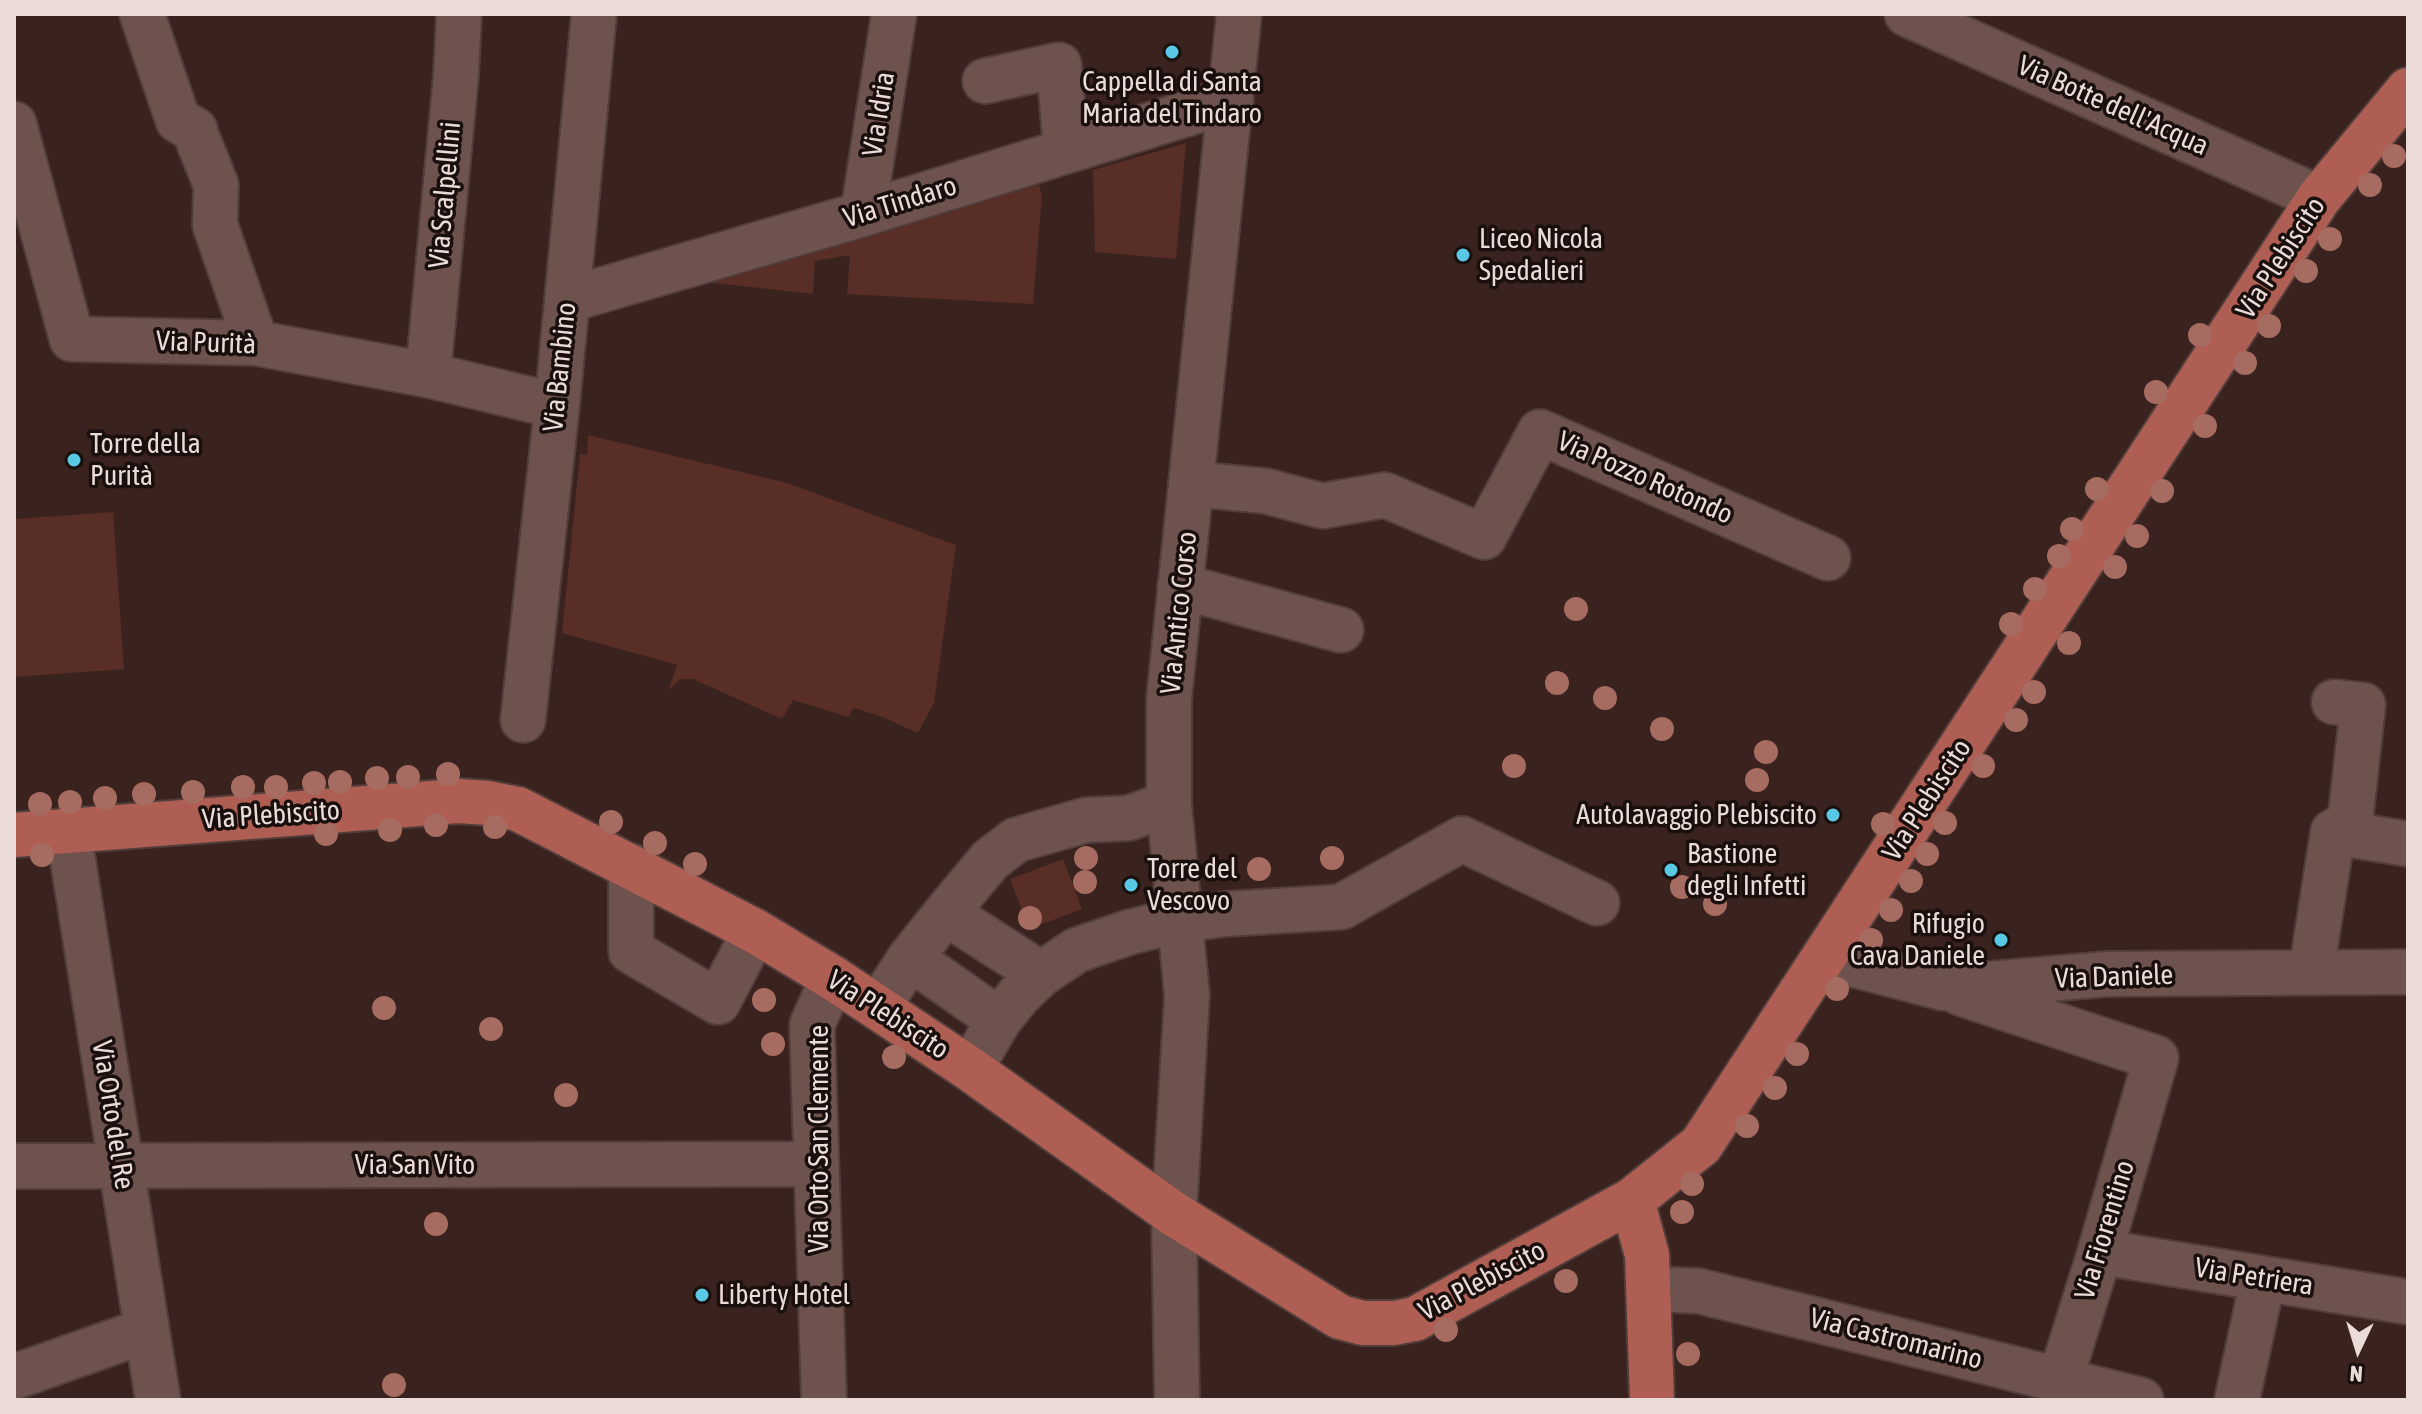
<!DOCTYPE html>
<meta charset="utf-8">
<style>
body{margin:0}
#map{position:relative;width:2422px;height:1414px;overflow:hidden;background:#3a221e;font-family:"Asap Condensed",sans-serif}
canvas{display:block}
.frame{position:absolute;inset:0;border:16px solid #ebdbd8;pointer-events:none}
.north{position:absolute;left:2318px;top:1310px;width:80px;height:80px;-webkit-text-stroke:6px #190f0d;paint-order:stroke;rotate:184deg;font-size:22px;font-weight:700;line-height:32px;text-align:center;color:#ebdbd8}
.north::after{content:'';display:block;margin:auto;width:28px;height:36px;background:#ebdbd8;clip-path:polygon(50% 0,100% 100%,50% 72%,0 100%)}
</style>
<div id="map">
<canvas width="2422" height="1414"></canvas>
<div class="frame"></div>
<div class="north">N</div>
</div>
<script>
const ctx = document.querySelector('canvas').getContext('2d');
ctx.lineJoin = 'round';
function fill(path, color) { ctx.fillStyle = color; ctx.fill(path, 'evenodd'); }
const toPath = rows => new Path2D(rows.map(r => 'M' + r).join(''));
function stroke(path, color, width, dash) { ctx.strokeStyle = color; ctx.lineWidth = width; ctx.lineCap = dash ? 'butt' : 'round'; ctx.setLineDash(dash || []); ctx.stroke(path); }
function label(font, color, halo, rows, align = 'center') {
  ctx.font = font + ' "Asap Condensed",sans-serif'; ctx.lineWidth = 7; ctx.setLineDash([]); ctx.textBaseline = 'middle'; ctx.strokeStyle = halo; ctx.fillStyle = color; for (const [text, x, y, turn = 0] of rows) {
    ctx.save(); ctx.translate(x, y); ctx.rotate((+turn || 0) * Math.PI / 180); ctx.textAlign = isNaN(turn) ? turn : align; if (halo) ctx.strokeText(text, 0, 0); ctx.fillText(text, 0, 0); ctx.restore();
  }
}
const green = toPath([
 [1186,143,1176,259,1095,252,1093,170],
 [1039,185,1042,195,1033,304,847,294,850,255,815,261,813,294,696,281],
 [588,435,787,483,956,545,934,703,918,733,880,716,854,708,848,717,793,700,782,719,693,679,680,679,668,691,677,665,562,633,580,454,587,455],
 [113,512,124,669,14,677,14,519],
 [1063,859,1082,909,1029,929,1010,879]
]);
const minor = toPath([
 [142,14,178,120,195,130],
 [1907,14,2319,198],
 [985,81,1059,65,1066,151],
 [14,124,72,339,256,343,428,375,557,406],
 [198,140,216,185,215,225,256,343],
 [863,214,894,14],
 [567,300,863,214,1231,100],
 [428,375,456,75,459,14],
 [1192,484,1266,491,1322,506,1385,495,1484,537,1540,432,1828,558],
 [1180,586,1341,630],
 [523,720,557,406,594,14],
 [68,829,158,1400],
 [2333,832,2408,844],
 [631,866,631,951,718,1002,755,931],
 [946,913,1041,974],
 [1825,957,1943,988,2107,974,2408,972],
 [910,958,999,1020],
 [2311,973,2333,832,2350,822,2363,705,2334,702],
 [1960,993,2156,1058,2100,1252,2060,1380,2071,1400],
 [878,1007,910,958,946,913,990,860,1016,840,1086,820,1129,818,1169,804],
 [970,1069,999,1020,1019,995,1041,974,1077,950,1130,932,1179,920,1226,914,1341,907,1462,839,1597,903],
 [14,1166,816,1164],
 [2100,1252,2408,1302],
 [1649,1289,1699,1291,2141,1400],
 [14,1377,147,1330],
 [824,1400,812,1025,833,978],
 [1177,1400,1174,1214,1187,996,1169,804,1169,699,1239,14],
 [2237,1400,2263,1279]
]);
const major = toPath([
 [14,835,458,801,488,803,518,809,755,931,833,978,970,1069,1174,1214,1340,1317,1363,1323,1394,1323,1415,1319,1632,1200,1701,1145,2319,198,2408,90],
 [1632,1200,1647,1255,1652,1400]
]);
const trees = [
 [2394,156],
 [2370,185],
 [2330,239],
 [2306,271],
 [2269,326],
 [2200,335],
 [2245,363],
 [2156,392],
 [2205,426],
 [2097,489],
 [2162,491],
 [2072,529],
 [2137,536],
 [2059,556],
 [2115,567],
 [2035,589],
 [1576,609],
 [2011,624],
 [2069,643],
 [1557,683],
 [2034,692],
 [1605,698],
 [2016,720],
 [1662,729],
 [1766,752],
 [1514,766],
 [1983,766],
 [448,774],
 [408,777],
 [377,778],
 [1757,780],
 [340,782],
 [314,783],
 [243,787],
 [276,787],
 [193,792],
 [144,794],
 [105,798],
 [70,802],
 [40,804],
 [611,822],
 [1945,823],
 [1883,824],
 [436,825],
 [495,827],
 [390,830],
 [326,834],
 [655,843],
 [1927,854],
 [42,855],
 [1086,858],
 [1332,858],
 [695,864],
 [1259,869],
 [1911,881],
 [1085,882],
 [1682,887],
 [1715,904],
 [1891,910],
 [1030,918],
 [1871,940],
 [1837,989],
 [764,1000],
 [384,1008],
 [491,1029],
 [773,1044],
 [1797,1054],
 [894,1057],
 [1775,1088],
 [566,1095],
 [1747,1126],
 [1692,1184],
 [1682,1212],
 [436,1224],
 [1566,1281],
 [1446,1330],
 [1688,1354],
 [394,1385]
];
const markers = [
 [1172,52,8,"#59c8e5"],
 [1463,255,8,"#59c8e5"],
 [74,460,8,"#59c8e5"],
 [1833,815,8,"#59c8e5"],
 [1671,870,8,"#59c8e5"],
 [1131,885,8,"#59c8e5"],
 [2001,940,8,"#59c8e5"],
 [702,1295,8,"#59c8e5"]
];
const poiNames = [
 ["Cappella di Santa",1172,82,"center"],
 ["Maria del Tindaro",1172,114,"center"],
 ["Liceo Nicola",1479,239],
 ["Spedalieri",1479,271],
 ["Torre della",90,444],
 ["Purità",90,476],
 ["Autolavaggio Plebiscito",1817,815,"right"],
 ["Bastione",1687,854],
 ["degli Infetti",1687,886],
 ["Torre del",1147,869],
 ["Vescovo",1147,901],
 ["Rifugio",1985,924,"right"],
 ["Cava Daniele",1985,956,"right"],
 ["Liberty Hotel",718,1295]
];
const streetNames = [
 ["Via Botte dell'Acqua",2113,106,24],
 ["Via Idria",879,114,-81],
 ["Via Scalpellini",445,195,-85],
 ["Via Tindaro",900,202,-17],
 ["Via Plebiscito",2281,258,-57],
 ["Via Purità",206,343,2],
 ["Via Bambino",560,367,-84],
 ["Via Pozzo Rotondo",1645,478,24],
 ["Via Antico Corso",1179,613,-84],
 ["Via Plebiscito",1927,800,-57],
 ["Via Plebiscito",271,815,-4],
 ["Via Daniele",2114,977,-2],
 ["Via Plebiscito",888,1015,33],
 ["Via Orto del Re",113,1115,81],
 ["Via Orto San Clemente",819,1139,-90],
 ["Via San Vito",415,1165],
 ["Via Fiorentino",2105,1230,-73],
 ["Via Petriera",2254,1277,9],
 ["Via Plebiscito",1482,1281,-28],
 ["Via Castromarino",1896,1339,14]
];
fill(green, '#582e27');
stroke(minor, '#513d3a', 48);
stroke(major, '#513d3a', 48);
stroke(minor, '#6d524e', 44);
stroke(major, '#af5e53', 44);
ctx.fillStyle = '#a66b61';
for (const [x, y] of trees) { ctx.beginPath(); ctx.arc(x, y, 12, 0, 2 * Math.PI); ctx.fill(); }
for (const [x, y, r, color] of markers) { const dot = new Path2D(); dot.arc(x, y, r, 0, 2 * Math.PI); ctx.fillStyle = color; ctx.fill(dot); stroke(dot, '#190f0d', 3); }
label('28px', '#ebdbd8', '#190f0d', poiNames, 'left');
label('28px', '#ebdbd8', '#190f0d', streetNames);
</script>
